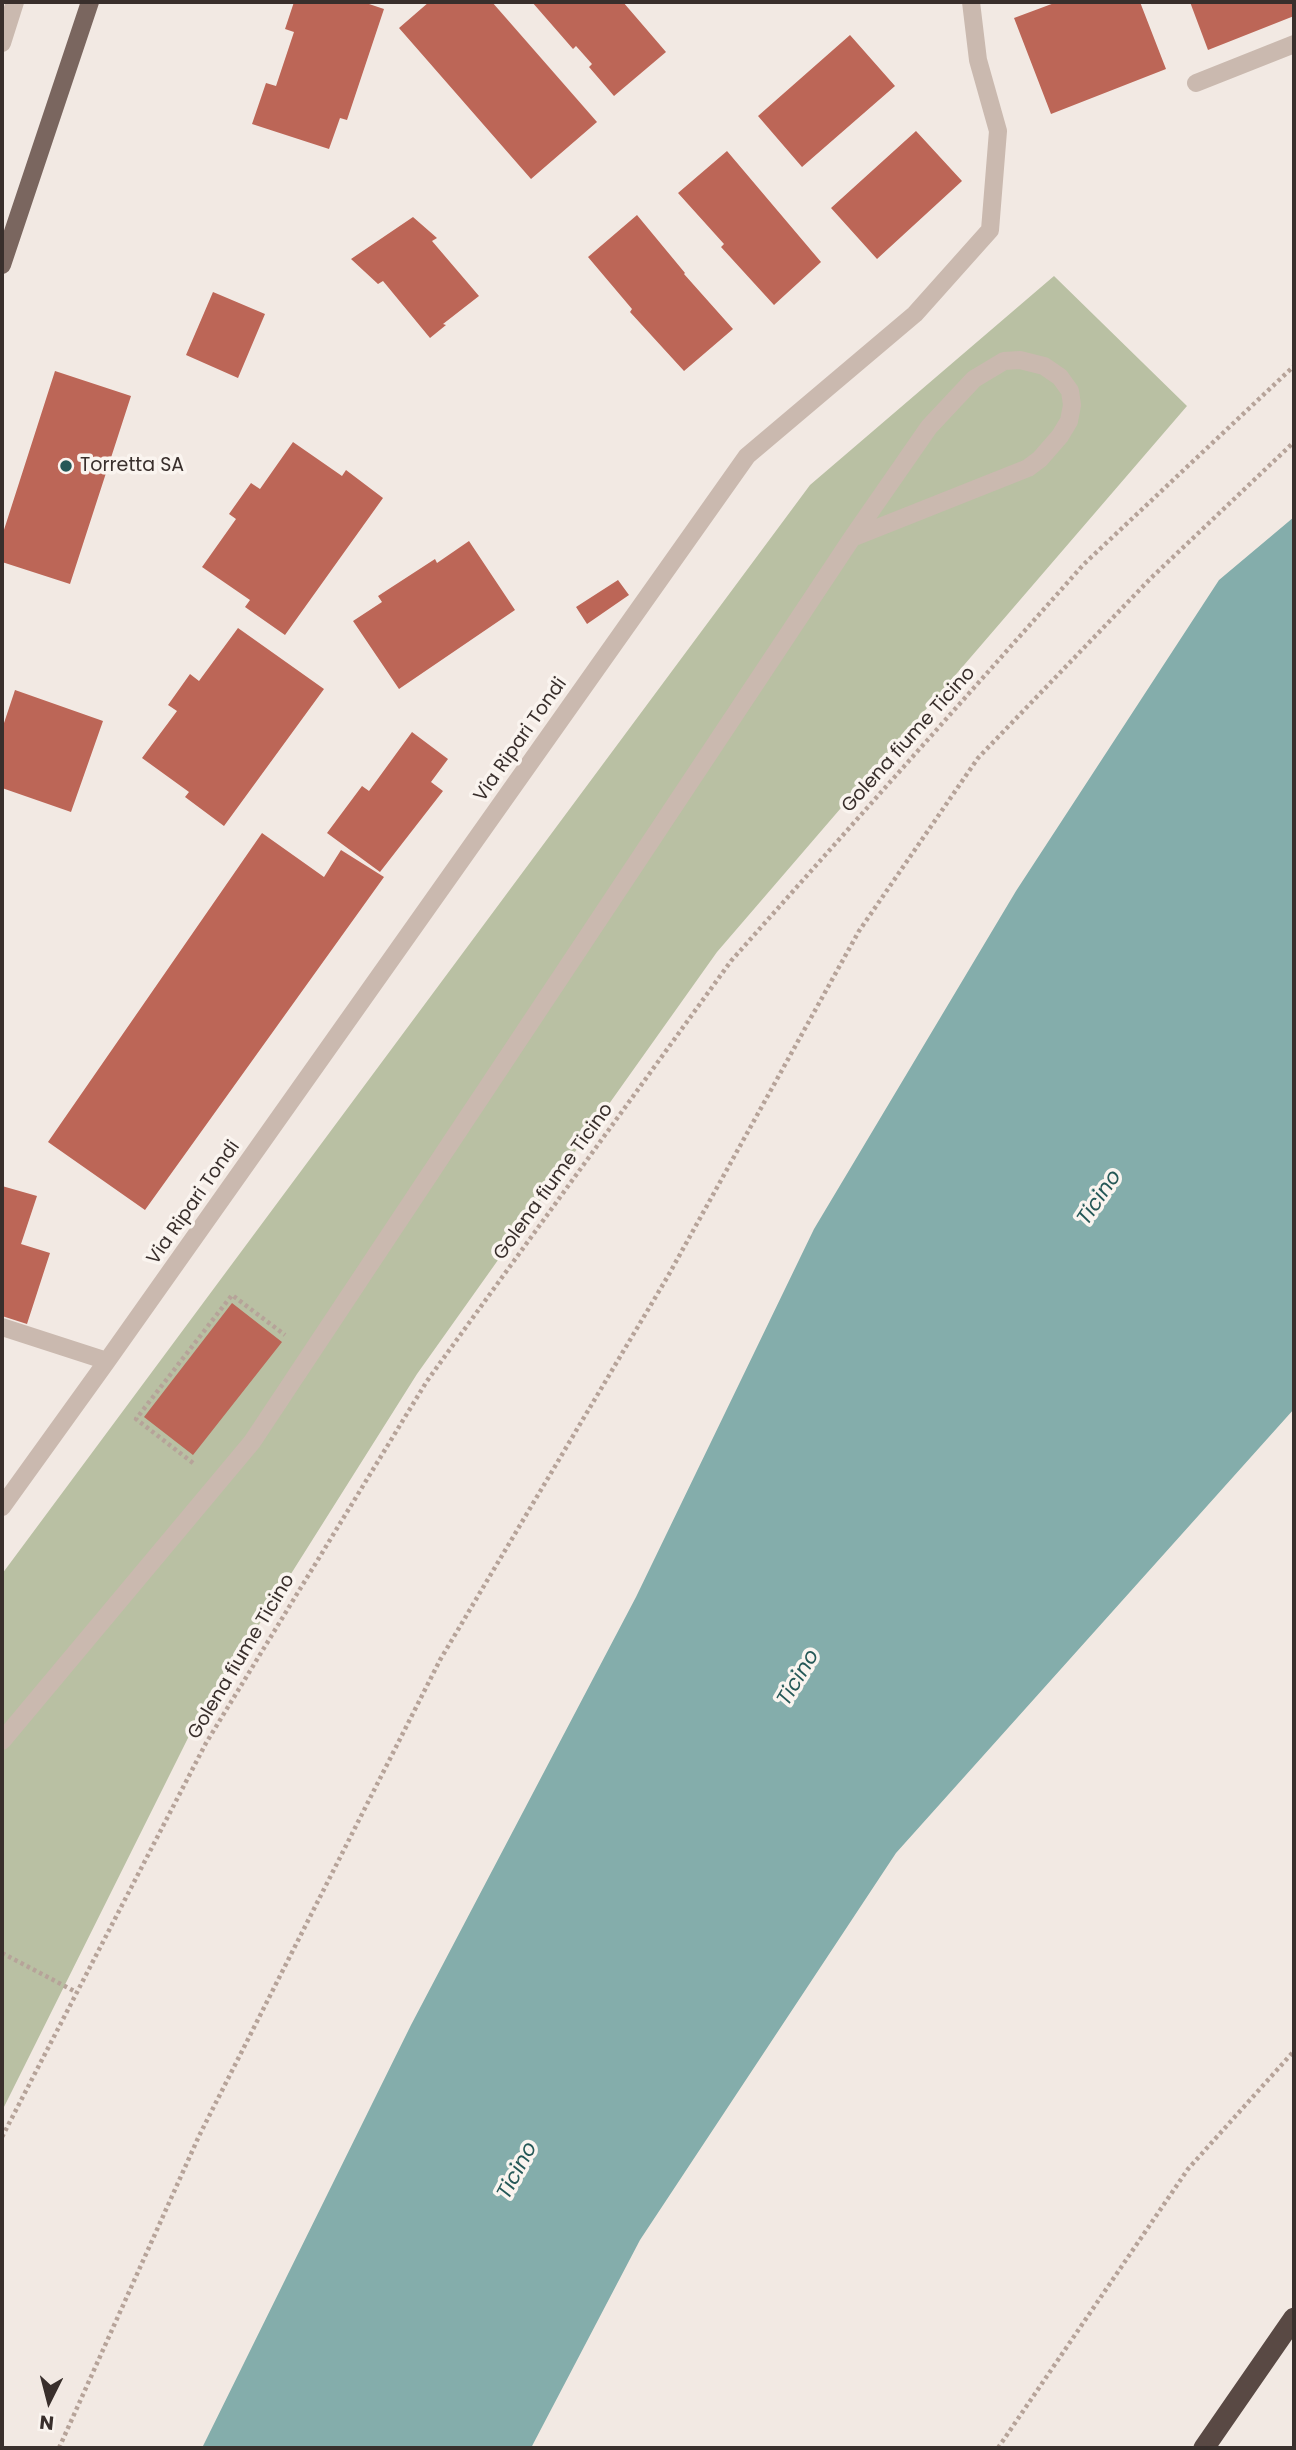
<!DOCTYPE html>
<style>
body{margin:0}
#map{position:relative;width:1296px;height:2450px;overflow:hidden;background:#f2e9e3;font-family:Poppins,sans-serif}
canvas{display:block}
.frame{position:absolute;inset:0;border:4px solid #392f2c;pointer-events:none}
.north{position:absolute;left:14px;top:2366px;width:70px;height:70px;-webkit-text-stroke:5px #faf4ef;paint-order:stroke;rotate:186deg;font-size:19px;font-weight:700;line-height:28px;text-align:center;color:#392f2c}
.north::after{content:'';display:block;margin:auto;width:24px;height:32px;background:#392f2c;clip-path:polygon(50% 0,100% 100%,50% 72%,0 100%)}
</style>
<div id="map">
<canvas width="1296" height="2450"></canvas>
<div class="frame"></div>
<div class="north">N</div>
</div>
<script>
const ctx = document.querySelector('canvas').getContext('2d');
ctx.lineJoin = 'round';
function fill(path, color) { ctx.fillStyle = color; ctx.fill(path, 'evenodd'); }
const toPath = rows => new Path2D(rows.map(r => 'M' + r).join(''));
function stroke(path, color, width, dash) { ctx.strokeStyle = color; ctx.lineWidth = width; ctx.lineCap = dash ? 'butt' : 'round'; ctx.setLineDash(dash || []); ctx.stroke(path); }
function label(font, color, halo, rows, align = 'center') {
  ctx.font = font + ' Poppins,sans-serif'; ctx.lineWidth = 7; ctx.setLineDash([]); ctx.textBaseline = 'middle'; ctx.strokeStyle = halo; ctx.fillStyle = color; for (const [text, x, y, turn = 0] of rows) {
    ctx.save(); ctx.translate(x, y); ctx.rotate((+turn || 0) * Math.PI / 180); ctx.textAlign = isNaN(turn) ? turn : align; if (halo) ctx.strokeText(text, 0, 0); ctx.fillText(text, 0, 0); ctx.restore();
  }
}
const green = toPath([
 [1054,276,1187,406,717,952,417,1374,190,1734,2,2111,2,1574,810,485]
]);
const water = toPath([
 [1294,517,1294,1409,896,1853,640,2240,531,2448,202,2448,411,2025,636,1597,814,1229,1016,891,1219,580]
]);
const building = toPath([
 [294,2,363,2,384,9,347,120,340,118,329,149,252,124,266,83,276,86,294,32,285,29],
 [429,2,492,2,597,122,531,179,399,28],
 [532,2,623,2,666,52,614,96,589,67,592,64,576,46,573,49],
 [1057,2,1140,2,1166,69,1051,114,1014,18],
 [1190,2,1294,2,1294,16,1208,50],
 [850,35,895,86,802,167,758,116],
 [916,131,962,181,877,259,831,208],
 [727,151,821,262,774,305,721,247,724,244,678,193],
 [637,215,685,273,684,274,733,329,684,371,630,312,632,309,588,257],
 [413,217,437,238,432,241,479,296,443,324,446,325,430,338,383,281,378,284,351,259],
 [213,292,265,314,238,378,186,355],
 [55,371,131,396,70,584,2,562,2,536],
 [293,442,342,476,346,470,383,498,285,635,245,607,250,600,202,567,236,519,229,514,251,483,260,489],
 [469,541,515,610,399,689,353,621,382,602,378,596,435,559,437,563],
 [618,580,629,595,587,624,576,607],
 [238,628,324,689,224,826,185,797,189,792,142,758,177,711,168,705,190,674,199,681],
 [15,690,103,721,71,812,2,788,2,729],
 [412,732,448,759,431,782,443,791,380,872,327,833,362,786,369,791],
 [262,833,324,877,341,850,384,877,145,1210,48,1142],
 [2,1186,37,1196,21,1244,50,1253,27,1324,2,1316],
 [232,1303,282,1342,193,1455,144,1417]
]);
const path = toPath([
 [193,1463,136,1419,232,1295,285,1335],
 [2,1953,76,1992],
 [2,2137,206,1743,427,1381,731,961,1084,564,1294,366],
 [59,2448,199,2136,440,1660,668,1276,859,931,978,758,1151,578,1294,442],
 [998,2448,1188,2169,1294,2051]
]);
const minor = toPath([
 [2,43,15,2],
 [1196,83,1294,44],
 [2,1327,107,1361],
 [2,1507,107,1361,747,456,915,314,990,230,998,131,978,60,971,2],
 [2,1741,252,1442,852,538,929,427,974,379,1004,361,1020,360,1044,366,1060,377,1070,391,1072,405,1069,421,1060,436,1040,459,1028,468,852,538]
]);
const major = toPath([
 [2,265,90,2]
]);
const highway = toPath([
 [1204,2448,1294,2318]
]);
const markers = [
 [66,466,7,"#255857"]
];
const poiNames = [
 ["Torretta SA",80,466]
];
const streetNames = [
 ["Via Ripari Tondi",521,740,-55],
 ["Golena fiume Ticino",909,740,-48],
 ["Golena fiume Ticino",554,1182,-54],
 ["Via Ripari Tondi",194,1203,-55],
 ["Golena fiume Ticino",242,1657,-59]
];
const waterNames = [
 ["Ticino",1100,1198,-56],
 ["Ticino",799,1678,-59],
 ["Ticino",518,2171,-62]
];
fill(green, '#b9c0a3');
fill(water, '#84adab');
fill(building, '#bc6657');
stroke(path, '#b6a399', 4.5, [3.5, 3.5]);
stroke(minor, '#cab9af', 18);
stroke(major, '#7a665f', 18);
stroke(highway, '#594944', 21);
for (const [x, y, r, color] of markers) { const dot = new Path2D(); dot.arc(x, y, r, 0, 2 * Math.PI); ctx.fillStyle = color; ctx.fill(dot); stroke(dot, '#faf4ef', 2.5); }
label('19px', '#392f2c', '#faf4ef', poiNames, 'left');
label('19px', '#392f2c', '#faf4ef', streetNames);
label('italic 21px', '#255857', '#faf4ef', waterNames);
</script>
